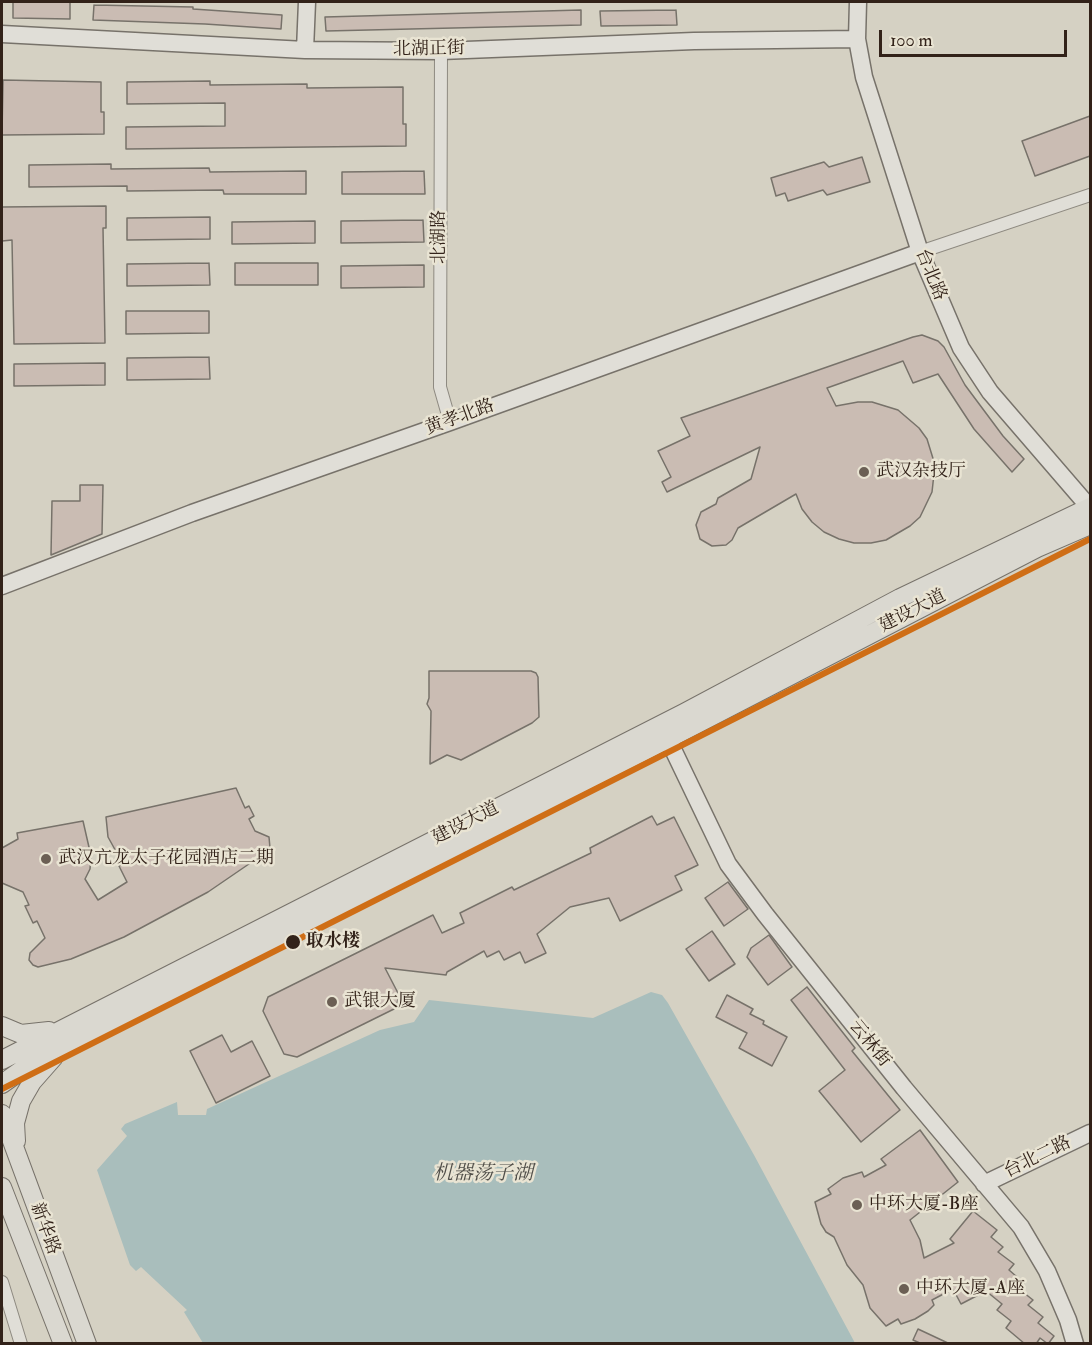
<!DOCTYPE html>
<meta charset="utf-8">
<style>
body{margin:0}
#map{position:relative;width:1092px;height:1345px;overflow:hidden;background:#d5d1c3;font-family:"IM FELL Double Pica",serif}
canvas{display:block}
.frame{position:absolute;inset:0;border:3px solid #322219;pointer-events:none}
.scale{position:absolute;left:879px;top:30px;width:188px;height:27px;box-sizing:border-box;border:3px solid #322219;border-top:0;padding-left:8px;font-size:18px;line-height:21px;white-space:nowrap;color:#322219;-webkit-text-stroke:4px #e9e4d3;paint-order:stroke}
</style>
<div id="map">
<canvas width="1092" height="1345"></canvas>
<div class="frame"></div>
<div class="scale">100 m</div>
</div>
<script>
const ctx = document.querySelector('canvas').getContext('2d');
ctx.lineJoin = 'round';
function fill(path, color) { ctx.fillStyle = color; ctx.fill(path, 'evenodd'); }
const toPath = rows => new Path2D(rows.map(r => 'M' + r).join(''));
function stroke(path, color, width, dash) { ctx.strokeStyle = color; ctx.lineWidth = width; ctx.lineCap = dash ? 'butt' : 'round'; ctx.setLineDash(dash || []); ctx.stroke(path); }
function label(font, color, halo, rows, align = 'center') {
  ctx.font = font + ' "IM FELL Double Pica","Noto Serif SC",serif'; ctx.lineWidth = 5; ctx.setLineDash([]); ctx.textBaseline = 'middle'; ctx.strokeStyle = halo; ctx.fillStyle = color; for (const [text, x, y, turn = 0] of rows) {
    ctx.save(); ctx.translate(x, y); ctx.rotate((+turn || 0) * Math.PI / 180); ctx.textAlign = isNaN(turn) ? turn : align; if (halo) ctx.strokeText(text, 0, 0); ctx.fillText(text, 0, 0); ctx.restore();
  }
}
const water = toPath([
 [651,992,662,995,668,1003,754,1155,855,1343,203,1343,184,1312,187,1310,141,1267,136,1271,130,1265,97,1170,127,1136,121,1129,125,1124,177,1102,178,1115,206,1115,207,1109,380,1030,414,1022,429,1000,593,1018]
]);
const building = toPath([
 [13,2,70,2,70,19,13,18,13,2],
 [94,5,193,7,193,9,282,15,281,29,205,24,93,20,94,5],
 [581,10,581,25,326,31,325,17,581,10],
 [676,10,677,25,601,26,600,11,676,10],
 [3,80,101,82,101,112,104,112,104,134,2,135,3,80],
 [210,81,210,85,307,84,307,88,403,87,403,124,406,124,406,146,126,149,126,127,225,126,225,103,127,104,127,82,210,81],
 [1090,116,1090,156,1035,176,1022,141,1090,116],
 [862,157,870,182,827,195,823,190,788,201,785,193,776,196,771,178,824,162,829,167,862,157],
 [111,164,111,169,209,168,210,172,306,171,306,194,224,194,223,190,127,191,127,186,29,187,29,165,111,164],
 [424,171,425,194,342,194,342,172,424,171],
 [106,206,106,228,103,228,105,343,14,344,12,240,2,241,2,207,106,206],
 [210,217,210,239,127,240,127,218,210,217],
 [423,220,424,242,341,243,341,221,423,220],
 [315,221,315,243,232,244,232,222,315,221],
 [209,263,210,285,127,286,127,264,209,263],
 [235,263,318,263,318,285,235,285,235,263],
 [424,265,424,287,341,288,341,266,424,265],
 [126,311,209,311,209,333,126,334,126,311],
 [922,335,938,341,944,347,965,385,1003,436,1024,459,1012,472,974,429,938,374,913,383,903,361,827,388,836,406,858,402,872,402,898,410,919,428,927,439,935,465,932,492,920,517,910,526,886,540,871,543,854,543,839,539,824,532,812,522,802,509,796,494,738,528,732,540,726,545,712,546,700,539,696,525,701,512,716,504,718,498,751,479,760,447,667,492,662,482,671,477,658,451,690,436,681,418,913,337,922,335],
 [209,357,210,379,127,380,127,358,209,357],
 [105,363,105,385,14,386,14,364,105,363],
 [80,485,103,485,102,534,51,555,52,501,80,501,80,485],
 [429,671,531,671,536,673,538,677,539,717,532,723,461,760,447,755,430,764,431,711,427,704,429,698,429,671],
 [236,788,245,808,249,806,254,816,249,819,255,831,269,837,270,848,265,853,208,892,124,937,71,959,38,967,33,965,29,960,30,953,45,938,37,921,33,923,25,906,29,905,23,892,2,883,2,848,18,839,17,833,83,821,91,856,90,869,85,879,98,900,127,882,119,866,123,864,108,837,106,817,236,788],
 [652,816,657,825,674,817,698,865,675,876,682,890,620,921,609,898,570,907,537,934,546,953,525,963,520,952,504,960,499,951,487,957,484,951,447,972,446,975,385,968,399,995,396,1008,297,1057,284,1054,263,1011,268,997,433,915,442,933,464,923,460,913,512,887,514,890,591,853,590,848,652,816],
 [728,882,748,909,724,926,705,898,728,882],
 [712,931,735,964,709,981,686,949,712,931],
 [769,935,792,967,768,985,747,957,751,948,769,935],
 [807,987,855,1048,852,1051,900,1110,861,1142,819,1091,845,1070,791,1000,807,987],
 [727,995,753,1009,750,1014,764,1021,763,1024,787,1037,772,1066,739,1048,747,1033,716,1017,727,995],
 [222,1035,231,1052,252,1041,270,1076,216,1103,190,1051,222,1035],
 [920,1130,958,1182,910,1220,920,1240,924,1258,954,1243,950,1239,973,1211,997,1230,991,1237,1003,1247,998,1252,1014,1264,1009,1270,1024,1283,1019,1289,1033,1300,1028,1305,1043,1317,1038,1323,1054,1336,1048,1344,1040,1338,1036,1344,1025,1344,1006,1328,1011,1321,997,1310,1002,1304,986,1291,961,1304,953,1289,932,1300,934,1305,928,1311,915,1319,901,1324,898,1319,886,1326,870,1308,863,1285,847,1265,834,1237,826,1232,821,1224,815,1202,831,1194,828,1189,843,1178,862,1172,864,1177,886,1165,881,1159,920,1130],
 [918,1329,950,1344,922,1344,913,1340,918,1329]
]);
const street = toPath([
 [441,51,440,387,450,422],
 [920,252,1090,195],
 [2,1282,21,1344]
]);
const secondary = toPath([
 [858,2,857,39,864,77,920,252,961,348,990,392,1090,508],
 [2,34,305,50,441,51,694,41,857,39],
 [305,50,307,2],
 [2,586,192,513,450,422,920,252],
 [668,739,728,864,765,914,904,1088,1021,1227,1047,1271,1068,1320,1075,1344],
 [984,1184,1090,1133]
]);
const primary = toPath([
 [2,1026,21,1034,49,1031],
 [2,1060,684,713,900,598,1090,507],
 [2,1084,23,1069,63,1048,637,755,1037,548,1090,525],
 [2,1114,87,1344],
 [16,1141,15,1123,21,1101,32,1082,54,1057],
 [2,1187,63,1344]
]);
const metro1 = toPath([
 [2,1089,1090,539]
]);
const markers = [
 [864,472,6,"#6b5f54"],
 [46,859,6,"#6b5f54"],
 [293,942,8,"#322219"],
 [332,1002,6,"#6b5f54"],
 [857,1205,6,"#6b5f54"],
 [904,1289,6,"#6b5f54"]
];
const streetNames = [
 ["北湖正街",429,50,-1],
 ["北湖路",440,237,-90],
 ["台北路",930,275,68],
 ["黄孝北路",460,418,-20],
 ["建设大道",913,612,-27],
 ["建设大道",466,824,-27],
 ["云林街",869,1044,51],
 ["台北二路",1038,1158,-26],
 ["新华路",44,1229,70]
];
const poiNames = [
 ["武汉杂技厅",876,472],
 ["武汉亢龙太子花园酒店二期",58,859],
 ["武银大厦",344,1002],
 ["中环大厦-B座",869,1205],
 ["中环大厦-A座",916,1289]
];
const stopNames = [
 ["取水楼",306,942]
];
const waterNames = [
 ["机器荡子湖",483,1175]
];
fill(water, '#a9bebc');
fill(building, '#cabcb3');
stroke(building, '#77726a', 1.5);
stroke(street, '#8e8a81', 14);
stroke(secondary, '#77726a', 19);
stroke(primary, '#77726a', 20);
stroke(street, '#e0ded7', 12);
stroke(secondary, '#e0ded7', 16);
stroke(primary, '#dad8d0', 18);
stroke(metro1, '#cf6e16', 6);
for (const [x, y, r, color] of markers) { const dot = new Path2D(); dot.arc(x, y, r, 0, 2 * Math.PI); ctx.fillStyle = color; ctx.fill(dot); stroke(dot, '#e9e4d3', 2); }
label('18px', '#322219', '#e9e4d3', streetNames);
label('18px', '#322219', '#e9e4d3', poiNames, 'left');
label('bold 18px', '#322219', '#e9e4d3', stopNames, 'left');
label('italic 20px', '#504e49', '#e9e4d3', waterNames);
</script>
